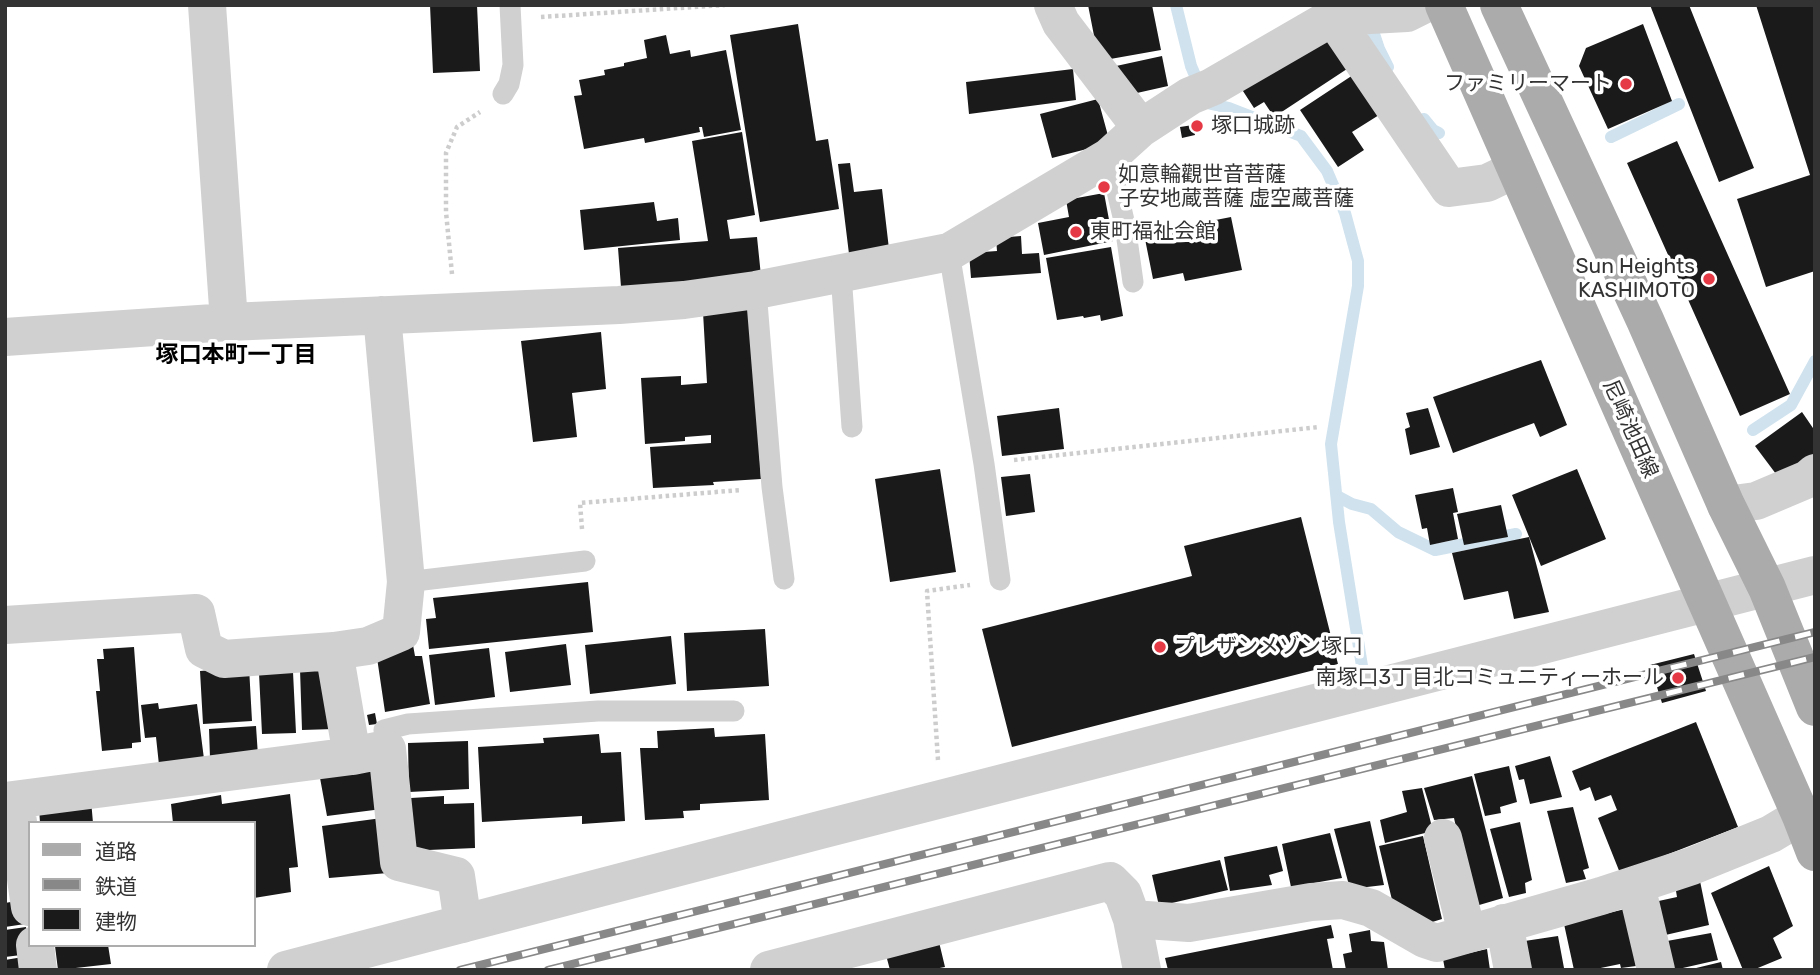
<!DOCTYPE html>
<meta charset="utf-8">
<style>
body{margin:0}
#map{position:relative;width:1820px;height:975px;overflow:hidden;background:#fff;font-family:Rubik,"Noto Sans JP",sans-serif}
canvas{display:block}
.frame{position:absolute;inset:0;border:7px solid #333;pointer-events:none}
.legend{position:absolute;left:28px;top:821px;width:228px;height:126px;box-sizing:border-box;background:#fff;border:2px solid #adadad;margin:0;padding:9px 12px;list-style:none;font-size:21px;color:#333}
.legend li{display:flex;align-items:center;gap:14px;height:35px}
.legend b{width:35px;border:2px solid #adadad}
</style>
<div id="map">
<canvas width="1820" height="975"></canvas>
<div class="frame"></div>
<ul class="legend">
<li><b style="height:9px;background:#ababab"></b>道路</li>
<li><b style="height:9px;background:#888"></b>鉄道</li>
<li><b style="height:19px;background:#1a1a1a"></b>建物</li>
</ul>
</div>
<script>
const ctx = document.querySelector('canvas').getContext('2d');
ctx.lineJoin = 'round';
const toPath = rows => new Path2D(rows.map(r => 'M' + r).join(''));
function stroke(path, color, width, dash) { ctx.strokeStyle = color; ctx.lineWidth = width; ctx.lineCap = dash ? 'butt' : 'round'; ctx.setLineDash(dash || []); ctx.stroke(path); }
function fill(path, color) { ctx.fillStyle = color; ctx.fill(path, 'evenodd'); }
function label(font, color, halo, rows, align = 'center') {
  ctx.font = font + ' Rubik,"Noto Sans JP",sans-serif'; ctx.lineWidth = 7; ctx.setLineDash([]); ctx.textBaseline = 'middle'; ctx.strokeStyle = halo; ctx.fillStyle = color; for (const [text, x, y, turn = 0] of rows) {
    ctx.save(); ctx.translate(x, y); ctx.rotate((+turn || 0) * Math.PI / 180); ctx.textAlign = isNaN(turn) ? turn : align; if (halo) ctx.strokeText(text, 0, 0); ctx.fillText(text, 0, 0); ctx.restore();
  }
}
const stream = toPath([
 [1176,5,1191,66,1207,103,1229,108,1301,136,1327,171,1345,213,1358,261,1358,286,1331,444,1339,522,1362,666],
 [1369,19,1379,49,1388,67],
 [1424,119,1433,130,1439,133],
 [1611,137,1679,104],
 [1753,430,1791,405,1815,361],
 [1337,496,1352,504,1371,509,1398,532,1435,550,1516,534]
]);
const building = toPath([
 [430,5,477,5,480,71,433,73],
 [1088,5,1152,5,1161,50,1099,61],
 [1650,5,1689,5,1754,168,1719,182],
 [1756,5,1815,5,1815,271,1766,287,1737,199,1810,175],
 [798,24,816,141,828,139,839,209,760,222,730,35],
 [1643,24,1672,101,1608,129,1579,66,1586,48],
 [1326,32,1350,67,1274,117,1264,102,1254,108,1241,88],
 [666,35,670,54,690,50,691,57,726,50,741,130,704,137,702,127,699,127,700,132,645,143,644,138,584,149,574,96,582,95,579,80,605,75,604,70,624,66,624,63,647,58,644,40],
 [1162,56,1168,86,1128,95,1107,68],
 [1073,69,1076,100,969,114,966,82],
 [1353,75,1379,115,1352,132,1364,150,1338,167,1300,110],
 [1098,99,1110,143,1052,158,1040,114],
 [1193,125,1195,135,1182,138,1180,127],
 [742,132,755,215,727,220,730,239,757,237,761,276,621,287,618,248,708,241,692,141],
 [1677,141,1790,394,1740,416,1627,163],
 [850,163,854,192,882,189,889,249,849,254,838,164],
 [1104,193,1113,241,1044,255,1038,223,1069,217,1066,200],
 [654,202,657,221,678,218,680,240,584,250,580,210],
 [1231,217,1242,270,1185,281,1183,273,1153,279,1144,234],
 [1021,236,1022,254,1039,253,1041,273,971,278,969,253,997,251,996,238],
 [1111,247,1123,316,1101,321,1100,315,1084,318,1083,316,1057,320,1046,258],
 [751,309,761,479,713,482,714,485,653,488,650,447,711,443,711,435,685,437,685,441,645,444,641,378,681,376,681,385,707,383,703,312],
 [601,332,606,389,572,393,577,437,533,442,521,341],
 [1541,360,1567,425,1540,437,1534,423,1453,453,1433,397],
 [1059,408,1064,449,1002,456,997,416],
 [1428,408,1440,447,1410,455,1405,429,1410,427,1406,413],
 [1802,412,1815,431,1815,453,1779,478,1755,446],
 [940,469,956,572,890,582,875,479],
 [1577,469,1606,539,1541,566,1512,495],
 [1030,474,1035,512,1006,516,1001,477],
 [1453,488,1458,512,1453,513,1458,539,1430,545,1427,528,1422,529,1415,495],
 [1501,505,1508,537,1464,545,1457,514],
 [1301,517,1338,664,1012,747,982,629,1192,576,1184,546],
 [1529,537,1549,612,1514,619,1508,591,1464,600,1452,553],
 [588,582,593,632,429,649,426,619,436,618,433,598],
 [765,629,769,686,687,691,684,633],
 [671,636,676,684,590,694,585,645],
 [566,644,571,685,510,692,505,652],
 [413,645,415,656,422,656,430,704,385,712,376,651],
 [134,647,141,742,132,743,132,748,102,751,96,691,100,691,97,659,104,659,103,649],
 [489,648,495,697,435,705,429,655],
 [1694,654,1706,691,1662,703,1650,665],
 [249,667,252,721,203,724,200,671],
 [331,668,334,729,302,730,300,669],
 [293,672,296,733,262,734,259,673],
 [158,703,159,709,197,704,204,759,159,765,156,737,145,738,141,705],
 [375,713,377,724,369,725,367,715],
 [1696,722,1738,827,1620,873,1598,818,1617,810,1611,795,1595,801,1590,787,1580,791,1572,771],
 [256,726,258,756,210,758,209,729],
 [714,728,715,737,765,734,769,800,700,804,700,810,683,811,684,818,645,820,640,748,658,748,657,731],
 [599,734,601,753,621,752,625,821,582,824,582,816,482,822,478,747,544,743,543,738],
 [468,741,469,789,409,792,408,743],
 [1550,756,1562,797,1530,804,1524,779,1519,780,1515,766],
 [376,758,382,809,327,816,318,767],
 [1509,766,1517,802,1500,807,1501,813,1485,816,1474,774],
 [1472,776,1503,898,1469,908,1461,850,1454,818,1434,820,1424,788],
 [1422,788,1433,831,1385,843,1380,820,1407,812,1402,791],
 [290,794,298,867,289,868,291,892,254,898,254,823,173,823,171,804,221,795,222,804],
 [444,796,444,804,474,803,475,848,405,851,411,798],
 [91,800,93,823,40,823,39,807],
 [1573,807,1589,868,1583,870,1586,879,1566,883,1547,811],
 [382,818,388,873,329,878,322,826],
 [1370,821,1384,885,1350,889,1334,829],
 [1520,822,1532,880,1525,883,1526,893,1509,897,1490,829],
 [1330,833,1342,878,1291,887,1282,844],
 [1423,836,1442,919,1429,923,1393,904,1379,846],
 [1277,846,1283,871,1269,875,1272,885,1230,891,1224,857],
 [1220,860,1228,890,1159,906,1152,875],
 [1769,866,1793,926,1773,938,1782,958,1753,970,1743,970,1711,893],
 [1700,881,1709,925,1661,936,1654,902,1677,897,1675,885],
 [22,900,25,924,5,927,5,903],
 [1625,909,1636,966,1621,968,1620,964,1591,970,1574,970,1564,924],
 [1331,925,1334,938,1327,939,1333,970,1168,970,1165,958],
 [26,927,29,954,5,957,5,930],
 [1370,930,1371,941,1384,942,1388,970,1346,970,1343,954,1352,952,1349,934],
 [1711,933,1718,960,1674,970,1667,941],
 [1558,936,1564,968,1524,970,1518,942],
 [939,942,945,967,929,970,890,970,886,955],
 [108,945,111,964,58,970,55,946],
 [1487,949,1490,970,1445,970,1443,959],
 [29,956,31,970,5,970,5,960],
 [1721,962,1723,970,1692,970,1692,969]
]);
const path = toPath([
 [541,17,725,5],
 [452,274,446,212,446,153,457,127,480,112],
 [1014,460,1319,427],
 [582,529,580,503,741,490],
 [938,760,927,591,970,585]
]);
const lane = toPath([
 [503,94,509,84,513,65,510,5],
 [1109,157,1125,225,1133,282],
 [949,252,984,464,1000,580],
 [841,274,852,427],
 [756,290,772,487,784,579],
 [406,582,585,561],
 [384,730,408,724,598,711,734,711]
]);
const street = toPath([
 [207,5,229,322],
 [1053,5,1061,23,1141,128],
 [1333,17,1449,188,1487,183,1516,169],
 [5,337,229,322,619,305,684,300,756,290,949,252,1109,157,1141,128,1190,96,1212,87,1333,17,1407,13,1423,5],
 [1726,505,1756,501,1808,479,1815,473],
 [5,625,196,613,204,649,224,659,334,651,368,646,401,632,406,582,382,315],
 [334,651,352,756,387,749,399,862,456,876,463,924],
 [5,801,352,756],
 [15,801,30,907],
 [1443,838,1467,933],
 [1636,885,1656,970],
 [1132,919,1189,923,1311,902,1343,900,1371,908,1425,939,1437,943,1601,896,1692,866,1771,834,1801,816],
 [1504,923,1513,970],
 [35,945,38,970],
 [286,970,820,830,1815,575],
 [769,970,1110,881,1123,894,1132,919,1142,970]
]);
const primary = toPath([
 [1444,5,1801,816,1815,852],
 [1499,5,1645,320,1726,505,1767,588,1815,707]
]);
const rail = toPath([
 [460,970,1815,632],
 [548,970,1815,657]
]);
const markers = [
 [1626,84,7,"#e63946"],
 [1197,126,7,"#e63946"],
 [1104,187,7,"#e63946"],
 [1076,232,7,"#e63946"],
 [1709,279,7,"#e63946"],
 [1160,647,7,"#e63946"],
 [1678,678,7,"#e63946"]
];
const poiNames = [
 ["ファミリーマート",1612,84,"right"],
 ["塚口城跡",1211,126],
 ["如意輪觀世音菩薩",1118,175],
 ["子安地蔵菩薩 虚空蔵菩薩",1118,199],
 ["東町福祉会館",1090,232],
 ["Sun Heights",1695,267,"right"],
 ["KASHIMOTO",1695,291,"right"],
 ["プレザンメゾン塚口",1174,647],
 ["南塚口3丁目北コミュニティーホール",1664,678,"right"]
];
const streetNames = [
 ["尼崎池田線",1630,429,66]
];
const neighbourhoodNames = [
 ["塚口本町一丁目",236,355]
];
stroke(stream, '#cfe2ee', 12);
fill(building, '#1a1a1a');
stroke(path, '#cdcdcd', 4.5, [3.5, 3.5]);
stroke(lane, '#d0d0d0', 21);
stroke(street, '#d0d0d0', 38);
stroke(primary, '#ababab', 38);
stroke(rail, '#888', 8);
stroke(rail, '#fff', 5, [16]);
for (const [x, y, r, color] of markers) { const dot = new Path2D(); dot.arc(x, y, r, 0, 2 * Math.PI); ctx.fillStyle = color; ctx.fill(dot); stroke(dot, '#fff', 2.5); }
label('21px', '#333', '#fff', poiNames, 'left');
label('21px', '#333', '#fff', streetNames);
label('bold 23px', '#000', '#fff', neighbourhoodNames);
</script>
